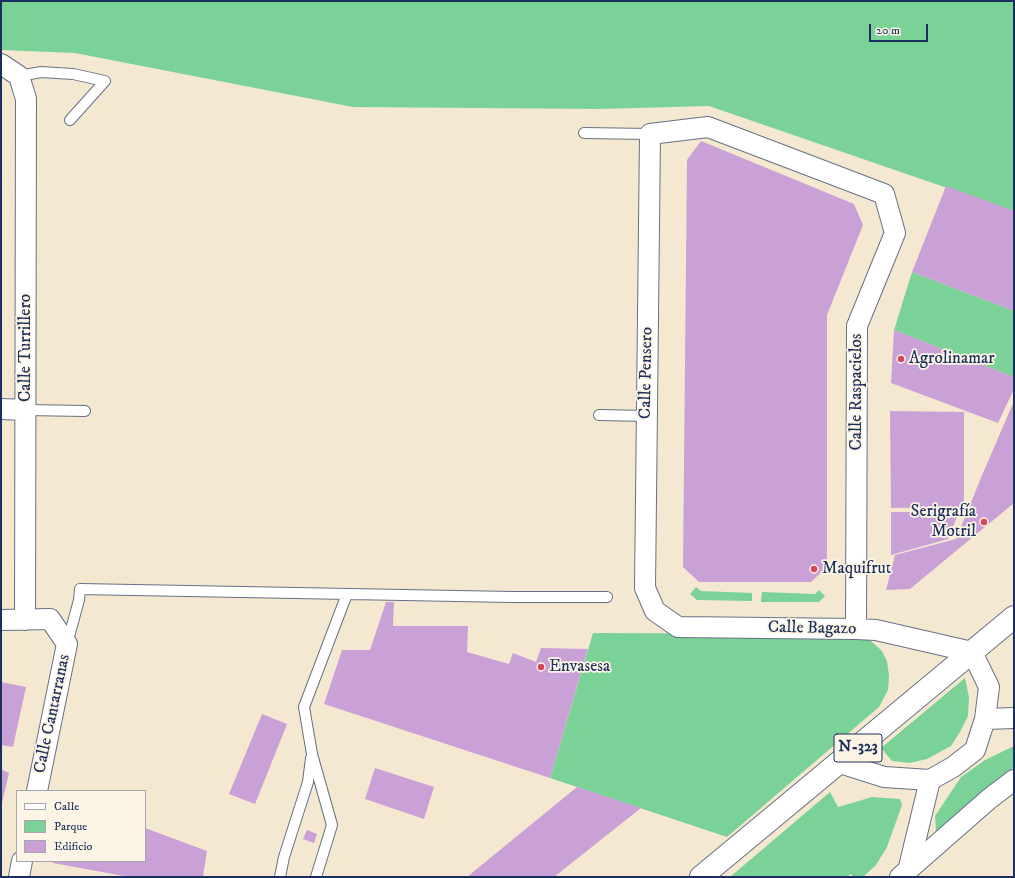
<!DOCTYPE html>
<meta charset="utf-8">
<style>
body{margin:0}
#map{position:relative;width:1015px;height:878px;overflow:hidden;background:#f4e9d0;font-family:"IM FELL DW Pica",serif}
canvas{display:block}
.frame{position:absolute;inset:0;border:2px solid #1b2f5e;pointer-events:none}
.legend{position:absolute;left:16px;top:790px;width:130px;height:72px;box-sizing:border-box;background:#fcf5e5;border:1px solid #a2a6af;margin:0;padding:5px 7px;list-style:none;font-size:12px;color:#1b2f5e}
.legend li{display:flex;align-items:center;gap:8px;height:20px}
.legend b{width:20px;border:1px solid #a2a6af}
.scale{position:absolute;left:869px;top:24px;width:59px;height:18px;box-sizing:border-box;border:2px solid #1b2f5e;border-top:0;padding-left:5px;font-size:12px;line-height:14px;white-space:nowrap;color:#1b2f5e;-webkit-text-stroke:3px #fcf5e5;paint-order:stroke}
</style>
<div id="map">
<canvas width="1015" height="878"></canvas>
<div class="frame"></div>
<ul class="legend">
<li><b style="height:5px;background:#fff"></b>Calle</li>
<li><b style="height:11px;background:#7bd297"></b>Parque</li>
<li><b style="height:11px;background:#c9a1d6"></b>Edificio</li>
</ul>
<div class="scale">20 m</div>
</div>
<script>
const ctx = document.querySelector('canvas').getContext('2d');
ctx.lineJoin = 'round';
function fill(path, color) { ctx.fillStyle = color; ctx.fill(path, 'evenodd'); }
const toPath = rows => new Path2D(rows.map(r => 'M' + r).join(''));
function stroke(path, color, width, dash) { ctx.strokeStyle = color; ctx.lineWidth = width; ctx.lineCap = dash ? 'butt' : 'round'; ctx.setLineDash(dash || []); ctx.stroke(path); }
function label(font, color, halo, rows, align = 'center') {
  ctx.font = font + ' "IM FELL DW Pica",serif'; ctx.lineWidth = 3.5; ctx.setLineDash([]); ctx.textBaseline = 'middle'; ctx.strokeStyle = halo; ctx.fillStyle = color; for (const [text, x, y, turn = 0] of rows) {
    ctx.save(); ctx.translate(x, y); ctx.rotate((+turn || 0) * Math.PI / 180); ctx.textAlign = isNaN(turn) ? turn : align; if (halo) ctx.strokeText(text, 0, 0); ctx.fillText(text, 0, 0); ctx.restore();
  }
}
const green = toPath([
 [1,1,1014,1,1014,211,709,106,599,109,353,107,75,53,1,50],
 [912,272,1014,311,1014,377,894,330],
 [696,587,701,591,752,593,752,601,697,600,690,594],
 [819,590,825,596,819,602,761,602,762,592,815,594],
 [593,633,849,634,862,635,871,641,882,651,887,661,889,676,888,690,879,707,727,837,550,778],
 [965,678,969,697,968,716,960,732,951,746,927,759,910,763,892,761,881,748],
 [1014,746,1014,767,936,832,935,816,961,777,985,760],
 [830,792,838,807,872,797,900,799,902,805,887,847,876,865,863,877,853,877,851,874,847,877,730,877]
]);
const building = toPath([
 [701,141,854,204,863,225,827,315,827,567,811,582,699,582,683,567,687,160],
 [946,186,1014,211,1014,311,912,272],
 [894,330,1014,377,1014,389,998,423,891,383],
 [1014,401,1014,503,910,589,886,590,895,555,956,539,983,473],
 [890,411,964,412,964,500,961,507,891,508],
 [891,512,959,512,948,539,891,555],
 [386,602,394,602,393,626,468,626,467,652,509,664,513,653,536,662,541,648,588,649,550,778,324,704,342,650,370,650],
 [1,682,26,687,13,747,1,745],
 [262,714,287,724,255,804,229,794],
 [375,768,434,787,424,819,365,799],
 [1,769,9,773,2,803,1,803],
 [577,787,641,808,554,877,467,877],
 [145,828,207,851,203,877,129,877,53,863,53,861,145,861],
 [307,830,317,834,314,843,303,839]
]);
const lane = toPath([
 [19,76,41,72,73,74,105,81,70,120],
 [584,133,650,134],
 [26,410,85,411],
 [599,415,647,416],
 [67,644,79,600,80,589,511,597,607,597],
 [280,877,284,857,308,782,311,758],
 [316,877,332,825,312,754,304,707,347,594]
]);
const street = toPath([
 [1,64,19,76,26,99,25,620],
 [1,409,26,410],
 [1,620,50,619,67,644,37,791],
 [985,719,1014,718],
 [840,763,884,777,930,780,953,767,975,750,985,719,989,687,972,652,876,630,856,629,678,627,655,611,645,588,650,134,708,127,884,194,895,233,857,326,856,629],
 [908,871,930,780],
 [19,877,22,861],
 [900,877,989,799,1014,780]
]);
const highway = toPath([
 [701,877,1014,617]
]);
const markers = [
 [901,359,4,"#d1495b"],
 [984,522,4,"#d1495b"],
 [814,569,4,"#d1495b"],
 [541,667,4,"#d1495b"]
];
const shields = [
 [858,748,48]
];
const shieldNames = [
 ["N-323",858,748]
];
const streetNames = [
 ["Calle Turrillero",26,348,-90],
 ["Calle Pensero",647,373,-89],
 ["Calle Raspacielos",857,392,-90],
 ["Calle Bagazo",812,629,1],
 ["Calle Cantarranas",53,714,-78]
];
const poiNames = [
 ["Agrolinamar",909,359],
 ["Serigrafía",976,512,"right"],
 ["Motril",976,532,"right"],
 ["Maquifrut",822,569],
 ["Envasesa",549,667]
];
fill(green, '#7bd297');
fill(building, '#c9a1d6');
stroke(lane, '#677086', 12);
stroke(street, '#677086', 22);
stroke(highway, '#677086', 24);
stroke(lane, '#fff', 10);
stroke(street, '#fff', 20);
stroke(highway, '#fff', 22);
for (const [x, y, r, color] of markers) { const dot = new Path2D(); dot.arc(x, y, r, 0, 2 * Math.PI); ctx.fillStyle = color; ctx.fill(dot); stroke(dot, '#fcf5e5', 1.5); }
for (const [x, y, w] of shields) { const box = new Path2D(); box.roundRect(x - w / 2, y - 14, w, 28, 3); ctx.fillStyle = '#fcf5e5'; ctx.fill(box); stroke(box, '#1b2f5e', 1); }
label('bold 16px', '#1b2f5e', null, shieldNames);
label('17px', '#1b2f5e', '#fcf5e5', streetNames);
label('17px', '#1b2f5e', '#fcf5e5', poiNames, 'left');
</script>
